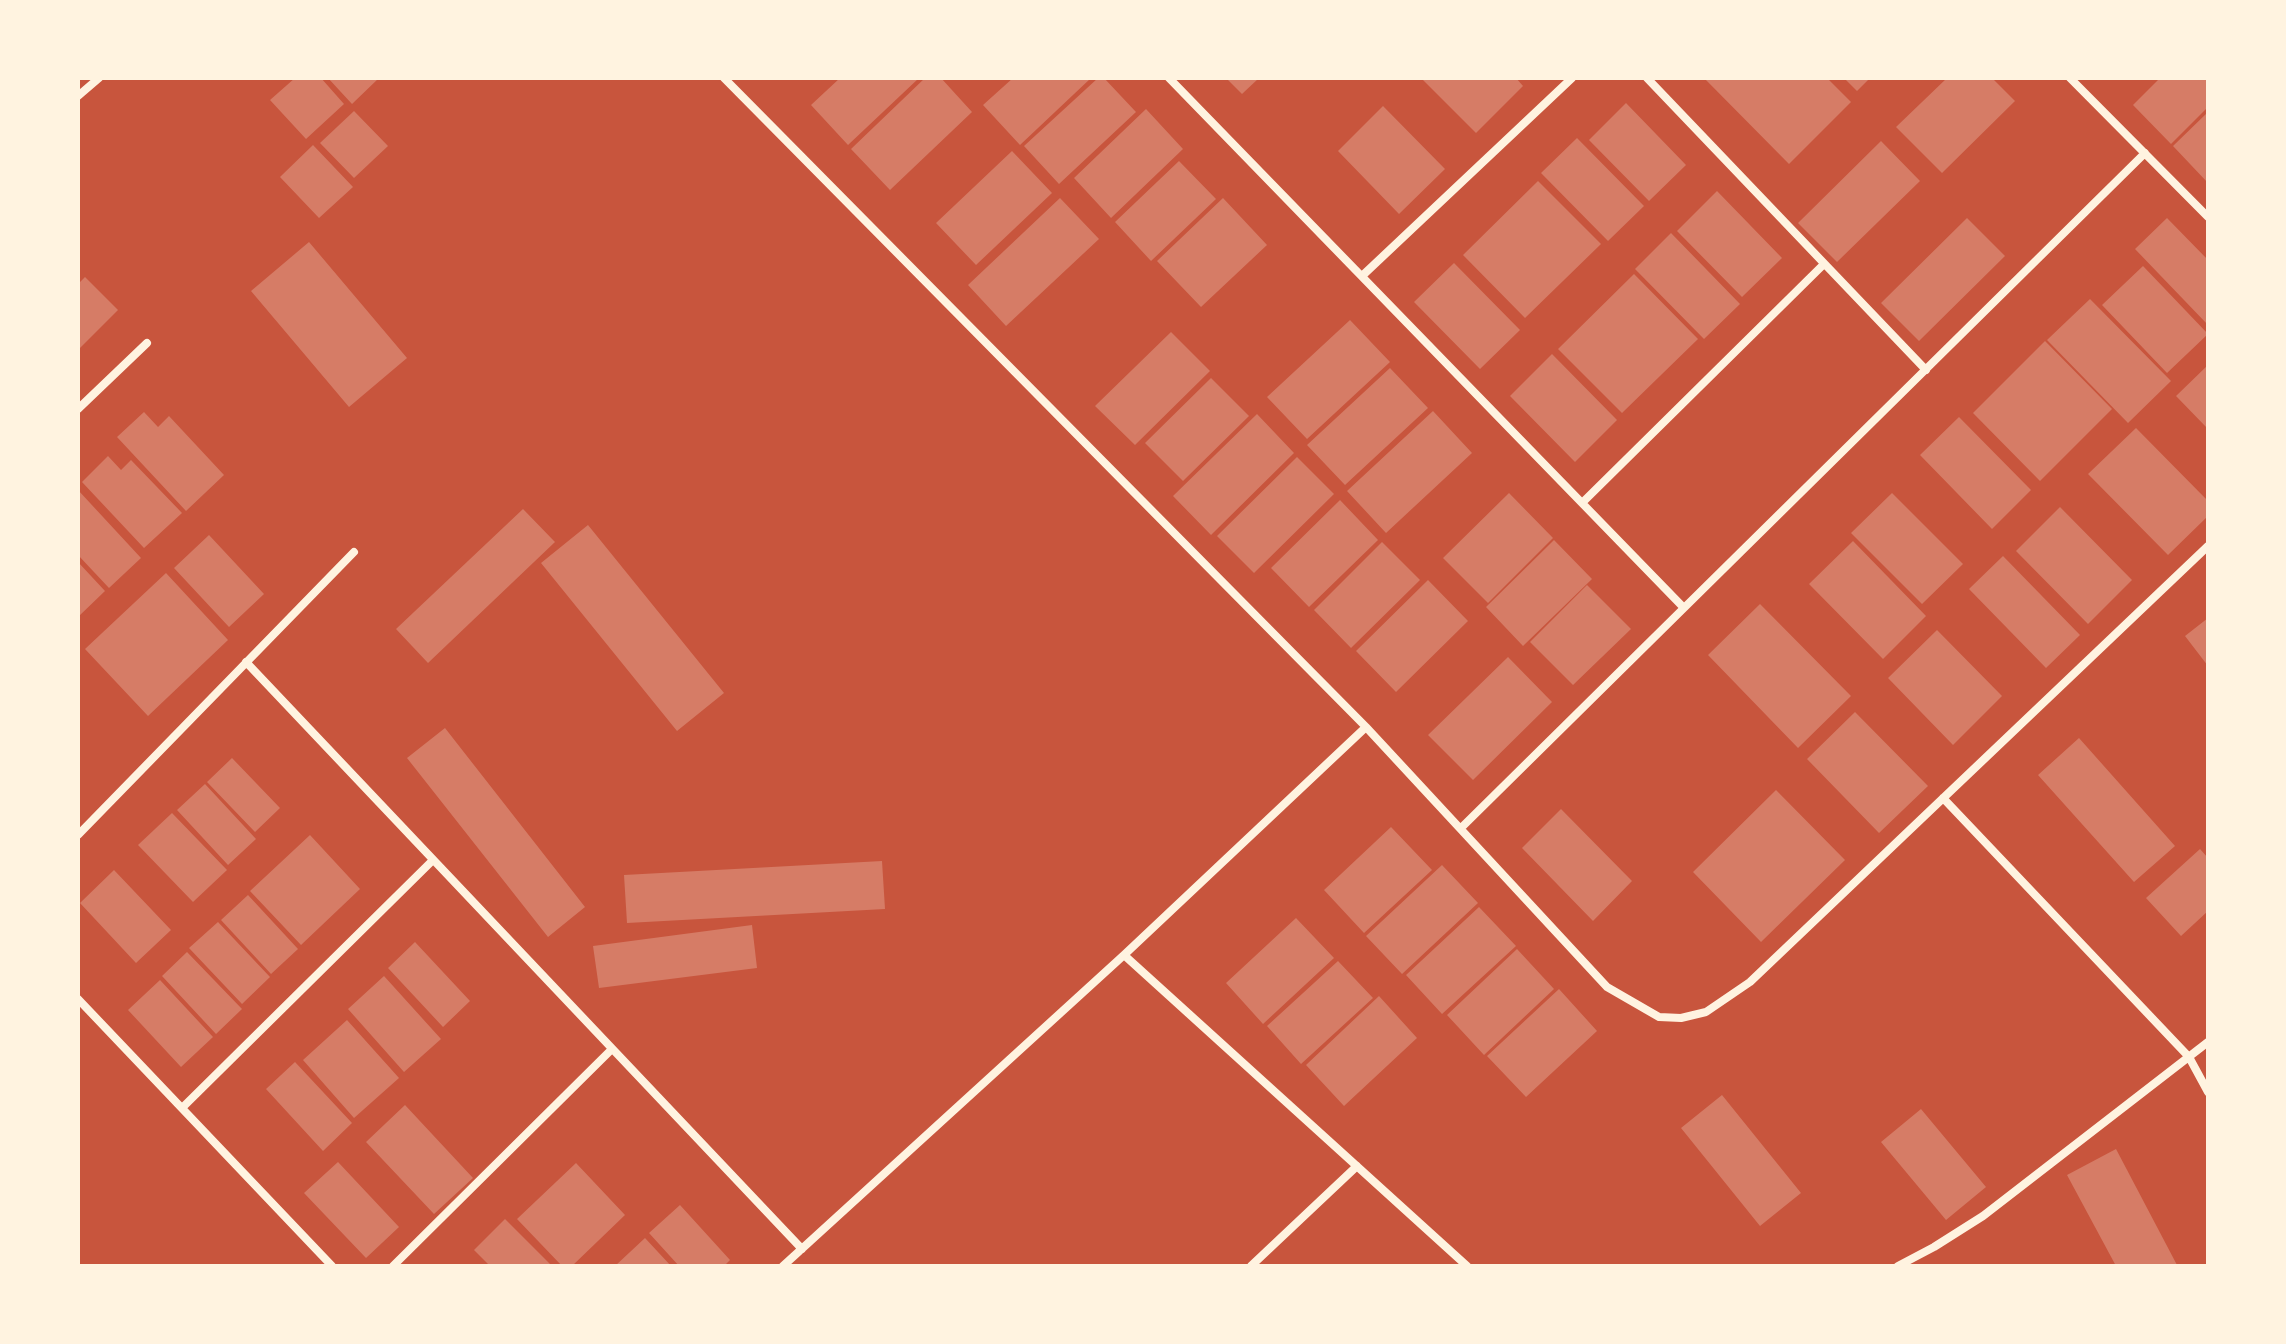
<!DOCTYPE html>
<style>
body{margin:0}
#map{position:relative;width:2286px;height:1344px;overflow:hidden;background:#c8553d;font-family:"Roboto Condensed",sans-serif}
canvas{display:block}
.frame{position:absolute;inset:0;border:80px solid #fff3e0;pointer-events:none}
</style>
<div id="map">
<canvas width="2286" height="1344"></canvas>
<div class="frame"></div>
</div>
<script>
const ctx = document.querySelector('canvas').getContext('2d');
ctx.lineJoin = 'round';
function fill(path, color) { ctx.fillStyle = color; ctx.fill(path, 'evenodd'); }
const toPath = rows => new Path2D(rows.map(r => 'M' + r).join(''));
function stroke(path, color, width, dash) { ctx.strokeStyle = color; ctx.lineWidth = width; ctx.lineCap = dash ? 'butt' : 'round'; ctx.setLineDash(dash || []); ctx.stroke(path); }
const building = toPath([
 [295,78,321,78,344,104,306,139,270,100],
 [328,78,379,78,352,104],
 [840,78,919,78,848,145,811,105],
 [925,78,941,78,972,112,890,190,851,149],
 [1013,78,1091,78,1020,145,983,105],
 [1098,78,1104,78,1136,112,1059,184,1024,146],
 [1226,78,1259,78,1242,94],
 [1421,78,1516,78,1523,86,1476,133],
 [1704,78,1827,78,1851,102,1789,164],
 [1844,78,1870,78,1857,91],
 [1947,78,1992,78,2015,101,1942,173,1896,127],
 [2160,78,2208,78,2208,107,2171,144,2133,105],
 [1626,103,1686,165,1649,201,1589,140],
 [1383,106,1445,169,1399,214,1338,151],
 [1146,109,1183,149,1111,218,1074,178],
 [354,111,388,146,354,178,320,143],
 [2208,112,2208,183,2173,146],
 [1577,138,1644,206,1608,241,1541,173],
 [1881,141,1920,181,1837,262,1798,223],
 [313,145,353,187,319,218,280,177],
 [1012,151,1052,193,976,265,936,223],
 [1179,161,1216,199,1151,261,1115,222],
 [1538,181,1601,244,1525,318,1463,255],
 [1717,191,1782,258,1742,297,1677,231],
 [1060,198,1099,239,1006,326,968,285],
 [1223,198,1267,245,1201,307,1157,261],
 [1967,218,2005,256,1919,341,1881,303],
 [2167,218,2208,260,2208,325,2135,249],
 [1671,233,1740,304,1704,339,1635,269],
 [309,242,407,358,349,407,251,291],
 [1454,263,1520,330,1480,369,1414,302],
 [2143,266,2208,334,2167,373,2102,305],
 [1634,274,1698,339,1622,413,1558,349],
 [85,277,118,310,78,350,78,284],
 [2090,299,2171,381,2128,423,2047,340],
 [1350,320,1390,362,1307,439,1267,397],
 [1171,332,1210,371,1135,445,1095,406],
 [2045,341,2112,409,2040,481,1973,413],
 [1552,354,1617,420,1575,462,1510,396],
 [2208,365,2208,429,2176,396],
 [1390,368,1428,408,1345,485,1307,445],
 [1211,378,1249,416,1183,481,1145,443],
 [1433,411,1472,453,1386,533,1347,491],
 [144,412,158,427,169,416,224,475,186,511,117,437],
 [1257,414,1294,453,1211,535,1173,496],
 [1959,417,2031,490,1992,529,1920,455],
 [2136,428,2208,501,2208,516,2168,555,2088,474],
 [108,456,121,470,131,460,182,513,144,548,82,482],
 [1297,457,1334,494,1254,573,1217,536],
 [78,490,141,558,109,588,78,555],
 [1509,493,1553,538,1488,603,1443,558],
 [1892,493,1963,564,1922,604,1851,533],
 [1340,500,1378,540,1309,607,1271,568],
 [2060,507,2132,580,2088,624,2016,551],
 [523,509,555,542,428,663,396,629],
 [588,525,724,693,677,731,541,563],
 [209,535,264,594,229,627,174,568],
 [1554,540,1592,579,1523,646,1486,607],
 [1853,541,1926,616,1883,659,1809,584],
 [1382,542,1420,580,1351,648,1314,610],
 [2003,556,2080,635,2046,668,1969,589],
 [78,562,105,591,78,617],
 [166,573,228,640,148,716,85,649],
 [1428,580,1468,621,1396,692,1356,651],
 [1587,585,1631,629,1573,685,1530,642],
 [1760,604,1851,696,1798,748,1708,655],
 [2208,618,2208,666,2185,636],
 [1937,630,2002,696,1953,745,1888,678],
 [1508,657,1552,702,1473,780,1428,735],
 [1855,712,1928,786,1879,833,1807,759],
 [445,728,585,907,548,937,407,758],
 [2079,738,2175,846,2134,882,2038,775],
 [232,758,280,808,255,832,207,782],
 [205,784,256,839,228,865,177,810],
 [1776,790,1845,860,1761,942,1693,872],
 [1561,809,1632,881,1593,921,1522,848],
 [172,813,227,870,193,902,138,845],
 [1391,827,1432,870,1364,933,1324,890],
 [310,835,360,889,301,945,250,891],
 [2200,849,2208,858,2208,911,2181,936,2146,898],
 [882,861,885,909,627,923,624,875],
 [1442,865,1478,903,1402,974,1366,936],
 [114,870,171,930,136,963,80,903],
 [248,895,298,949,271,974,221,920],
 [1479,907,1516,946,1442,1014,1406,975],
 [1296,918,1334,958,1263,1024,1226,983],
 [218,922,270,977,242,1004,189,948],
 [752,925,757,968,599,988,593,946],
 [415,942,470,1001,443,1027,388,968],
 [1517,949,1554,989,1484,1055,1447,1015],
 [187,952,242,1009,216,1034,162,976],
 [1338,961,1373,998,1301,1064,1267,1026],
 [384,976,441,1039,404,1072,348,1009],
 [160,980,213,1037,181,1067,128,1010],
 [1559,989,1597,1031,1526,1097,1487,1056],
 [1379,996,1417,1038,1344,1106,1306,1065],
 [347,1020,399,1078,354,1118,303,1060],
 [295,1062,352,1123,323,1151,266,1089],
 [1722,1095,1801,1193,1760,1226,1681,1128],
 [405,1105,473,1178,434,1214,366,1142],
 [1921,1109,1986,1187,1946,1220,1881,1142],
 [2116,1149,2177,1265,2175,1266,2116,1266,2067,1175],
 [338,1162,399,1227,366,1258,304,1193],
 [576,1163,625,1215,572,1266,562,1266,517,1219],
 [680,1205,730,1260,724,1266,679,1266,649,1233],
 [505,1219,552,1266,490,1266,474,1250],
 [645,1238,671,1266,615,1266]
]);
const minor = toPath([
 [724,78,1366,727,1607,987,1659,1017,1681,1018,1706,1012,1750,982,2208,546],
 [1169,78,1684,608],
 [1647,78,1926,370],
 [2070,78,2208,217],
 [78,96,99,78],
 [1362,276,1572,78],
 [78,409,147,343],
 [1582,503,1824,264],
 [246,662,802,1249],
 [1943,798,2189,1057,2208,1092],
 [1461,828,2145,153],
 [78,835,354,552],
 [1124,955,1467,1266],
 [78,999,332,1266],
 [182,1108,433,860],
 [393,1266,612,1049],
 [783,1266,1124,955,1366,727],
 [1251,1266,1357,1166],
 [1898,1266,1934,1247,1983,1216,2208,1042]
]);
fill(building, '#d67c66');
stroke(minor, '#fff3e0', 8);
</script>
